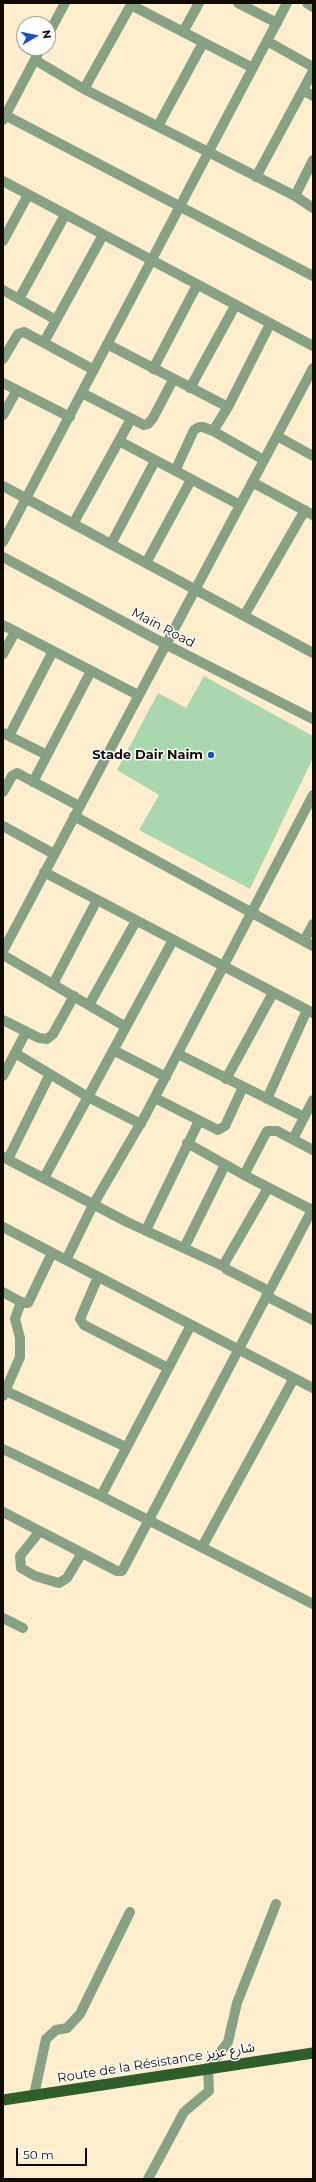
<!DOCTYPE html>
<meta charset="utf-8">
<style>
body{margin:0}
#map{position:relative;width:316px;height:2182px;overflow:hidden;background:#feeece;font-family:Montserrat,sans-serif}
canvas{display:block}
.frame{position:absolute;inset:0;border:4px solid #100b02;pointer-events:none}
.north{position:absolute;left:16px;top:16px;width:40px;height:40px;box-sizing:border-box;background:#fff;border:1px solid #9f9d9a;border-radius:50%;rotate:81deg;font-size:11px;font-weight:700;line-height:16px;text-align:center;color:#100b02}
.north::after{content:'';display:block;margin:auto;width:14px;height:18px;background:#1853bf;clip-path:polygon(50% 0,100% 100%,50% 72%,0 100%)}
.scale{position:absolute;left:16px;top:2148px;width:71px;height:18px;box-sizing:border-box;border:2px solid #100b02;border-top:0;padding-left:5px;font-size:12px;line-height:14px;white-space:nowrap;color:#100b02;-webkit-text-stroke:3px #fff;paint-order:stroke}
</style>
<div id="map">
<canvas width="316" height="2182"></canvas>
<div class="frame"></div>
<div class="north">N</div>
<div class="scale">50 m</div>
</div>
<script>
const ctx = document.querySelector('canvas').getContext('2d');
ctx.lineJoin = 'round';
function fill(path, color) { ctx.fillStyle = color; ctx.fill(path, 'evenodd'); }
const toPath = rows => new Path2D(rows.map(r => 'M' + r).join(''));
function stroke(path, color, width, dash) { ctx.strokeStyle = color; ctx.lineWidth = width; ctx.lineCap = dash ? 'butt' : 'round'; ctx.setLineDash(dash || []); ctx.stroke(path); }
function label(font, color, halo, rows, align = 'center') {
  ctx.font = font + ' Montserrat,"Noto Sans Arabic",sans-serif'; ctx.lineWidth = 3; ctx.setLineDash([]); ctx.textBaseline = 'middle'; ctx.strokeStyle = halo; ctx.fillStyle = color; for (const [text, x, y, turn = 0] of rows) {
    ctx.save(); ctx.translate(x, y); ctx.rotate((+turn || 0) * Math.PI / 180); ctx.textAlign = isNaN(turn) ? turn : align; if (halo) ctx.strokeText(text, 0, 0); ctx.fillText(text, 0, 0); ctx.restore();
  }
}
const green = toPath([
 [204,676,313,736,313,758,250,889,139,830,159,795,117,770,158,693,186,708]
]);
const minor = toPath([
 [238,3,277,23],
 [307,3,313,7],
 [131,5,253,68],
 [183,32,199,3],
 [48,35,65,3],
 [267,41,313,67],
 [35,60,84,89,295,196,313,208],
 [84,89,132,3],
 [303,90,313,96],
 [3,114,313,276],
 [3,120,41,48],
 [158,126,203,43],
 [256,177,313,71],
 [3,181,313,346],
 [295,196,313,160],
 [3,241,28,195],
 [3,290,56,320],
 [19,299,65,215],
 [44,342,103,235],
 [107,344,228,407],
 [3,359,18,334,24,332,94,370],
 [153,369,197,285],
 [3,383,70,417],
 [190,388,235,306],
 [82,393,144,425,148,424,153,418,173,380],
 [3,415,17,390],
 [213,431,228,407,270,324],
 [277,436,313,456],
 [119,441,240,505],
 [175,471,194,430,199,427,203,427,213,431,264,460],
 [252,482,313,515],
 [3,486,313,653],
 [73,524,131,419],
 [3,542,287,3],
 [111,544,155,461],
 [3,557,165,644,313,719],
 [146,563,191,480],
 [244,616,305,510],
 [3,625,138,695],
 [3,654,15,632],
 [3,733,47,755],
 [9,736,53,651],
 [33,782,91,671],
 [3,792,12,776,17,773,79,806],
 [74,816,313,946],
 [3,826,54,854],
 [44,872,313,1013],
 [304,941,313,924],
 [3,951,313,368],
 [3,955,126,1027],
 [53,984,97,900],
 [89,1005,136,921],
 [3,1020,39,1038,47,1039,53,1034,74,996],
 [113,1050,166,1077],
 [15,1053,88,1097,141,1124],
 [178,1054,304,1117],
 [3,1076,26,1032],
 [226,1079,273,993],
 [155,1098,218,1130,225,1126,243,1087],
 [267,1099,307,1010],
 [293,1139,313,1100],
 [187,1143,244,1175,312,1210],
 [3,1157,127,1222,225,1267],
 [8,1159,50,1074],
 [244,1175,267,1131,277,1131,313,1150],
 [44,1178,173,940],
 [268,1188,224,1264,226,1269,269,1291],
 [3,1227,66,1260,93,1205,146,1114,313,795],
 [146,1230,199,1121],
 [184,1248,225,1165],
 [66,1260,313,1388],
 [98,1277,80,1319,84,1325,168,1368],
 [3,1292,21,1302,28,1303,52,1253],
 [266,1296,313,1320],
 [6,1391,126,1447],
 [3,1396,20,1357,20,1338,15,1319,21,1302],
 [3,1449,101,1496,313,1604],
 [101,1496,191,1325],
 [3,1512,117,1571,122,1571,313,1208],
 [40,1531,20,1556,21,1568,35,1576,59,1583,67,1578,82,1553],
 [202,1547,294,1378],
 [3,1618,23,1628],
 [34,2095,46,2039,56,2030,67,2028,80,2014,130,1912],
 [148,2179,184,2112,209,2091,208,2068,228,2042,237,2003,276,1904]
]);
const primary = toPath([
 [3,2100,313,2053]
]);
const markers = [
 [211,755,4,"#1853bf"]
];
const streetNames = [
 ["Main Road",163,628,28],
 ["Route de la Résistance شارع عزيز",156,2063,-9]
];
const poiNames = [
 ["Stade Dair Naim",203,755]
];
fill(green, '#abd7ae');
stroke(minor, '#87a184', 10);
stroke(primary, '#2e5f2b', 11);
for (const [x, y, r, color] of markers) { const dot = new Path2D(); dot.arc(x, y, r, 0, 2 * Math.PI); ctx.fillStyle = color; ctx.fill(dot); stroke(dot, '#fff', 1.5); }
label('13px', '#100b02', '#fff', streetNames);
label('bold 13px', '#100b02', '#fff', poiNames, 'right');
</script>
